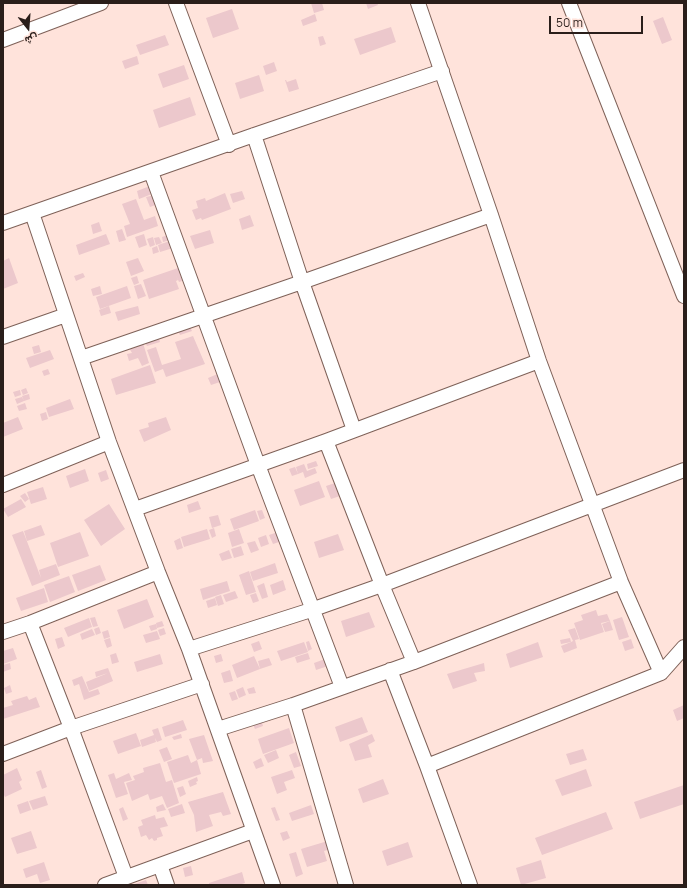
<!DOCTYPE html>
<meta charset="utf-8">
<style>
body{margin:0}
#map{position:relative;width:687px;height:888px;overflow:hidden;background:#ffe3db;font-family:Manrope,Vazirmatn,sans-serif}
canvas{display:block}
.frame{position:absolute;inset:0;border:4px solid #2a1e1a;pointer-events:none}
.north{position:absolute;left:8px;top:8px;width:40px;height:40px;-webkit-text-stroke:3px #ffe3db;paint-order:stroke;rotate:163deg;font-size:11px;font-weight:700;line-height:16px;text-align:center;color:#2a1e1a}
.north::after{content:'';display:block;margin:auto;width:14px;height:18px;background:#2a1e1a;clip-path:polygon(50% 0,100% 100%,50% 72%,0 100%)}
.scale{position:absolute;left:549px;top:16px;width:94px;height:18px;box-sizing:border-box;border:2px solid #2a1e1a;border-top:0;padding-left:5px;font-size:12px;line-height:14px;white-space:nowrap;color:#2a1e1a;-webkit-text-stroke:3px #ffe3db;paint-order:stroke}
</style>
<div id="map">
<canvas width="687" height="888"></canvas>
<div class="frame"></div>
<div class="north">ش</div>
<div class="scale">50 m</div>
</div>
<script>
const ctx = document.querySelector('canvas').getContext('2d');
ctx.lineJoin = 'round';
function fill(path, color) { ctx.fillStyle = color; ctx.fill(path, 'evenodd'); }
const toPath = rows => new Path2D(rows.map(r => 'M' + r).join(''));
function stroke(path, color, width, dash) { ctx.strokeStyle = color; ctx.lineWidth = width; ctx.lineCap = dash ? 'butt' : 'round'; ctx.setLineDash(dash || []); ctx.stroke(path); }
const building = toPath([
 [311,3,322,3,324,10,314,13],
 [366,3,377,3,378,5,368,9],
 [232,9,239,29,213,38,206,18],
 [315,14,317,21,303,26,301,20],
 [663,17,672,40,662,44,653,21],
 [391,27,396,42,360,55,354,39],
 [165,35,169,45,140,55,136,45],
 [323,36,326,44,320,46,318,37],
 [137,56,139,64,125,69,122,61],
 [274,62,277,71,266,75,263,66],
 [184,65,189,79,163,88,158,74],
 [259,75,264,91,240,99,235,83],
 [296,79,299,89,289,92,285,80,286,80,287,82],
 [190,97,196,115,159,128,153,110],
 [150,186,152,194,139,199,137,191],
 [242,191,245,199,233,203,230,194],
 [225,193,231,209,202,220,201,218,196,220,192,210,198,208,196,201,205,198,206,201],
 [155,195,158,204,150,207,146,197],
 [136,199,144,220,155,216,158,226,127,237,124,226,130,224,122,204],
 [250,215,254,226,242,230,239,219],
 [99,222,102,231,93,234,91,225],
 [122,229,126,240,119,242,116,231],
 [210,230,214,243,195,249,190,236],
 [106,234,110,244,79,255,76,245],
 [144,234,147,245,139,248,135,237],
 [168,235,170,240,163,242,162,237],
 [153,237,155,245,150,247,147,239],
 [159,237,162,243,156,245,154,238],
 [170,241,173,248,160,252,158,245],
 [157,246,159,252,153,254,152,248],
 [9,258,18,283,3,289,3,261],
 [138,258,144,271,131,276,126,262],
 [181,267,185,280,179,282,175,273,178,280,176,281,179,289,149,299,143,280],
 [83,273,85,277,76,281,74,276],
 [137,276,139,283,134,285,131,278],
 [141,284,146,296,138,299,134,286],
 [100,286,102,294,93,296,91,289],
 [127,286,131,298,100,309,96,297],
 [109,306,111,313,101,316,99,310],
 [138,306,140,314,118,321,115,312],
 [188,324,192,331,180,335,177,328],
 [158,336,160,342,147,346,144,341],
 [193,336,205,364,166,377,163,369,155,372,147,350,156,347,162,365,181,359,175,342],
 [143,343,149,363,142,366,138,358,129,361,127,354,132,353,128,346],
 [39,345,41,352,34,354,32,347],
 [50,350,54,359,30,368,26,358],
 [150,365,156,383,116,395,111,379],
 [48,369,50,374,44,376,42,371],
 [220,373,223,381,211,385,208,378],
 [26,388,28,393,23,395,21,390],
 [20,390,21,395,15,397,13,392],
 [29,394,30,399,24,401,22,396],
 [22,397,24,401,17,404,15,399],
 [70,399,74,409,49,417,46,408],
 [25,403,27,409,19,411,17,406],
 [46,412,48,419,42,421,40,414],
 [18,417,23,429,3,437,3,423],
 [166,417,171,430,144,442,139,430,149,427,148,423],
 [316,461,318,466,308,469,307,464],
 [304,464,307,471,315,468,317,473,305,478,303,472,298,474,296,467],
 [295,467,298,474,292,476,289,469],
 [85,469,89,481,70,488,66,476],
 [106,470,109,479,101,482,98,473],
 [319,481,325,497,300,506,294,490],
 [335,483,340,496,331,499,326,486],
 [43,487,47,499,31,504,27,492],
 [25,493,29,499,25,502,20,496],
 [21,499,26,507,8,517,3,509],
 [198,501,201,509,189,513,187,505],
 [109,504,125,529,101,546,84,520],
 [255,510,259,521,234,530,230,519],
 [262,510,265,518,260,520,257,511],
 [218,515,221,525,212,528,209,517],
 [41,525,45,535,27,541,24,531],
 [214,528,216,536,212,538,209,530],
 [207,529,210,539,184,547,181,537],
 [239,529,244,543,232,547,228,533],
 [23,531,41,578,39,570,56,564,60,575,32,586,12,535],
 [80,532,89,556,58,567,50,543],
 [278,532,282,541,273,544,269,535],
 [338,534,344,550,319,558,314,542],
 [266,535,269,544,261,547,258,538],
 [180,538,183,548,177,550,174,541],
 [255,541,259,550,251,553,247,543],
 [241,546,244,555,234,558,231,549],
 [229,550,232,558,222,561,219,554],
 [275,563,278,573,253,581,250,572],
 [100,565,106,580,78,591,72,575],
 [249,571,256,592,246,595,239,575],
 [69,576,75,592,50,602,44,585],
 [283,580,286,590,273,595,270,585],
 [227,581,230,591,203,600,200,589],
 [264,583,268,597,262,599,257,586],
 [44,588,48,602,21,611,16,598],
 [235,591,238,598,226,602,223,595],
 [256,593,259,601,253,603,250,595],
 [221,595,224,604,218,606,215,597],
 [215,598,217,605,208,608,206,601],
 [147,599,154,617,124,629,117,610],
 [596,610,598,616,607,614,610,621,601,623,604,632,580,640,574,623,583,620,581,615],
 [369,612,375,627,346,637,341,621],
 [95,617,98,626,93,627,90,618],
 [622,617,629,637,619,640,613,620],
 [89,618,92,627,68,637,64,628],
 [162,621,164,626,157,628,156,623],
 [610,621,613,630,605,632,602,624],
 [156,624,157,629,151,631,149,626],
 [99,627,101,633,96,635,94,629],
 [164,628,166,634,160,636,158,630],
 [575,628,579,639,575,640,577,648,564,653,561,646,571,642,561,644,560,640,570,638,571,642,573,641,568,630],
 [92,629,95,635,82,640,80,634],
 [108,630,110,637,104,639,102,632],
 [157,631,160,639,146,643,143,635],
 [62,637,65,646,58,649,55,639],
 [110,638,112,646,107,648,104,640],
 [631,639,634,648,625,651,622,642],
 [259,641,262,649,254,652,251,644],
 [309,641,312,649,308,651,306,642],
 [304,642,308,652,281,661,277,651],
 [538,642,543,657,510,668,506,654],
 [13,648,17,659,3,664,3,651],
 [116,653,119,662,112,664,110,655],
 [308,653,310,659,297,663,295,657],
 [160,654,163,664,137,672,134,662],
 [221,654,223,661,216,663,214,656],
 [254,656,260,669,237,678,232,665],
 [269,658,272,665,260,669,258,661],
 [325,659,328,666,316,670,314,663],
 [10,663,11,669,3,672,3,665],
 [484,663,485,671,474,673,477,681,453,689,447,674],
 [108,668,113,681,89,691,86,682,108,673,96,677,95,672],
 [230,670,233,681,224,683,221,673],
 [82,676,89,692,98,689,100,694,84,700,79,684,74,686,72,680],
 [10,685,12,692,6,694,4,688],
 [243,687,246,695,239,698,236,690],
 [254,687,256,693,249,694,247,689],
 [235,691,238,699,232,701,229,693],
 [27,696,29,700,36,697,40,707,3,719,3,708,13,705,11,701],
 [684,705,684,718,677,721,673,710],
 [362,717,368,732,340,742,335,727],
 [261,719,263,726,255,729,252,722],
 [183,720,187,730,165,737,162,727],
 [158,728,162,740,157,742,155,738,156,742,142,747,140,740,154,735,152,730],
 [289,728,294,743,263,754,258,739],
 [136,733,141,746,118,754,113,741],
 [181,734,182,738,174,740,172,737],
 [372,734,375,741,368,745,372,757,355,761,349,744],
 [204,735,213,761,203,763,202,758,197,760,201,774,174,783,167,762,188,755,191,763,197,760,189,739],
 [167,747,172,759,164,762,159,750],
 [583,749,587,760,570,765,566,754],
 [276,750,279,758,268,763,264,755],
 [296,752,301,766,294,768,289,755],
 [261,758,264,766,256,769,253,762],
 [160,763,166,782,172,780,179,803,167,808,162,796,150,800,148,794,132,801,126,783,135,780,133,776,144,772,143,768],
 [17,768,22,780,19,782,22,789,5,797,3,793,3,775],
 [586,769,592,786,562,796,555,780],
 [41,770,47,787,42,789,36,772],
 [292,770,295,778,284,782,287,790,277,794,271,777],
 [114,773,116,779,129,773,132,780,124,782,128,794,116,798,108,775],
 [197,777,198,781,196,782,197,784,190,787,188,781],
 [383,779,389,794,363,803,358,789],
 [684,785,684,804,640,819,634,802],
 [183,786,186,794,180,797,177,788],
 [223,792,231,814,223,816,221,812,209,815,213,826,196,832,194,815,188,802],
 [45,796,48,805,33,810,29,801],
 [28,801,31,810,20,814,17,805],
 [163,804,166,810,157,812,156,807],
 [182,804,185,813,171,817,168,809],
 [311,805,314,814,292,821,289,813],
 [123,807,128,819,123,821,119,809],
 [275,807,280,820,276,821,271,808],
 [606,812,613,829,542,855,535,838],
 [155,815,156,819,164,817,168,826,160,828,163,836,157,838,157,840,154,841,152,838,149,840,146,835,141,837,138,827,143,825,141,820],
 [31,831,37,848,17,854,11,838],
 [287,831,290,838,283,841,280,833],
 [331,840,334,848,324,851,327,861,307,867,301,849],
 [408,842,413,857,387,866,382,851],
 [296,852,303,874,296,877,289,854],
 [541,860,546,878,521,885,516,868],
 [44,862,50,880,40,883,37,874,26,878,23,869],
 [191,866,193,875,185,877,183,868],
 [242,872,245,883,239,885,209,885,209,883],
 [146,880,148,885,132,885]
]);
const minor = toPath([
 [176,3,229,145],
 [418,3,491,215,539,361,621,582,661,673],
 [569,3,684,296],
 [3,40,101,3],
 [254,135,302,282,354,430],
 [151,172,258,465,342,687],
 [32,213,109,442,158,572,189,649,273,885],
 [3,223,254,135,442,71],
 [3,337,66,315],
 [81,358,302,282,491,215],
 [326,441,382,585,414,662],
 [3,485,109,442],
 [135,509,326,441,539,361],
 [30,623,71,728,126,877],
 [3,632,30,623,158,572],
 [189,649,311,610,382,585,684,470],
 [390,670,427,766,470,885],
 [293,705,346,885],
 [218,729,293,705,414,662,621,582],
 [3,754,71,728,202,684],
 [427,766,661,673,684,647],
 [160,865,167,885],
 [105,885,253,831]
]);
fill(building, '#ecc8cc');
stroke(minor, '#7e6158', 16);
stroke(minor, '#fff', 14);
</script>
